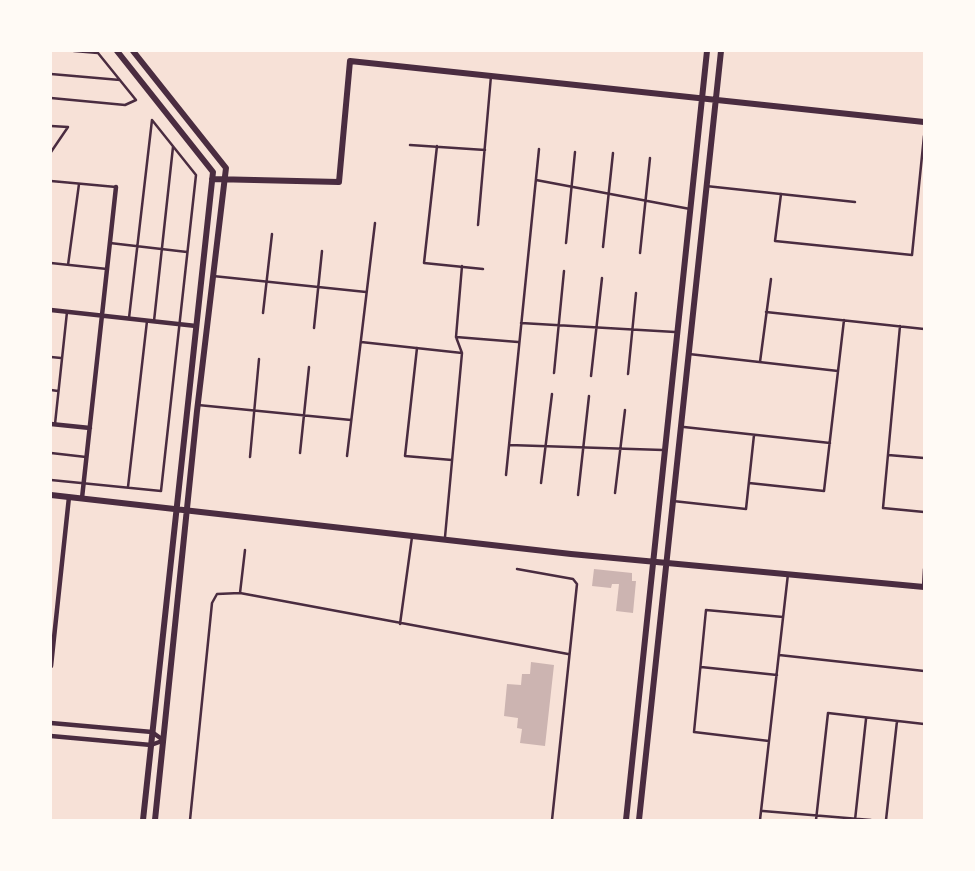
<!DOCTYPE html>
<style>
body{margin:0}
#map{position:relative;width:975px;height:871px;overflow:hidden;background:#f7e1d7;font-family:"Asap Condensed",sans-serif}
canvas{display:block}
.frame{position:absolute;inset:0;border:52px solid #fffaf5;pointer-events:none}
</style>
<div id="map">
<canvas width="975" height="871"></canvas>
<div class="frame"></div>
</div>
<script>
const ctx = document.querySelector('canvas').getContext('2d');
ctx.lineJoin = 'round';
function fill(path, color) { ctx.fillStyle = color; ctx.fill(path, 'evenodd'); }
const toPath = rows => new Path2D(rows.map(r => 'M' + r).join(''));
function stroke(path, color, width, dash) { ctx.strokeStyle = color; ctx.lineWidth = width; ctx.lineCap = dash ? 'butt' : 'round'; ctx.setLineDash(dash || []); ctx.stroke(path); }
const building = toPath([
 [594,569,632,573,632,581,636,581,633,613,616,611,619,584,612,584,611,588,592,586],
 [531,662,554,665,545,746,520,743,522,729,517,728,518,718,504,716,507,684,521,685,522,674,530,674]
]);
const service = toPath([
 [51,74,120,80],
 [51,98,125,105,136,100,98,53,74,51],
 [51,126,68,127,51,152],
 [410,145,485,150],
 [437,146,424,263,483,269],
 [536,180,690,209],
 [51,181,116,187],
 [706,186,855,202],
 [781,194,775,241,912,255,924,136],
 [478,225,491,76],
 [110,243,187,252],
 [566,243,575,152],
 [603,247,613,153],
 [640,253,650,158],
 [51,263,107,269],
 [68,265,79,184],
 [213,276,366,292],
 [766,312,924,329],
 [263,313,272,234],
 [129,318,152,120],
 [154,321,173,147],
 [521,323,675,332],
 [900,326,883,508,924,512],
 [314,328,322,251],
 [456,337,518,342],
 [361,342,462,353],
 [417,348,405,456,452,460],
 [689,354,838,371],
 [51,357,61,358],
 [760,362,771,279],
 [554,373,564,271],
 [628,374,636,293],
 [591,376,602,278],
 [51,390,58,391],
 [198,405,351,420],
 [55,424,67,312],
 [684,427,830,443],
 [509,445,663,450],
 [51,453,86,457],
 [300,453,309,367],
 [888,455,924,458],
 [347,456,375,223],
 [250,457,259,359],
 [506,475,539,149],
 [51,480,161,491,196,175,152,120],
 [541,483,552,394],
 [749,483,824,491,844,320],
 [128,487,147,321],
 [615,493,625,410],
 [578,495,589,396],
 [673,501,746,509,754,435],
 [445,537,462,353,456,337,462,266],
 [517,569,573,579,577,584,552,820],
 [923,587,924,569],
 [240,593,245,550],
 [400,624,412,537],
 [779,655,924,671],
 [701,667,777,675],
 [769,741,694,732,706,610,783,617],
 [763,811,871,820],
 [190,820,212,603,217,594,240,593,568,654],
 [760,820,788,574],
 [816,820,828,713,924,724],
 [855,820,866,719],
 [886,820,897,721]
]);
const minor = toPath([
 [51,310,196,326],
 [51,424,90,428],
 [82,498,116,187],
 [51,666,69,497],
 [51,723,152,732,163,740],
 [51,736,151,745,162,741]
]);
const tertiary = toPath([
 [117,51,213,172,143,820],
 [133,51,226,168,197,411,155,820],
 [212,179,339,182,350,61,924,122],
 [51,495,571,554,924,587],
 [626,820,707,51],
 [639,820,721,51]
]);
fill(building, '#ccb4b1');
stroke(service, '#4a2c40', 2.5);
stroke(minor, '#4a2c40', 4.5);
stroke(tertiary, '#4a2c40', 6);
</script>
